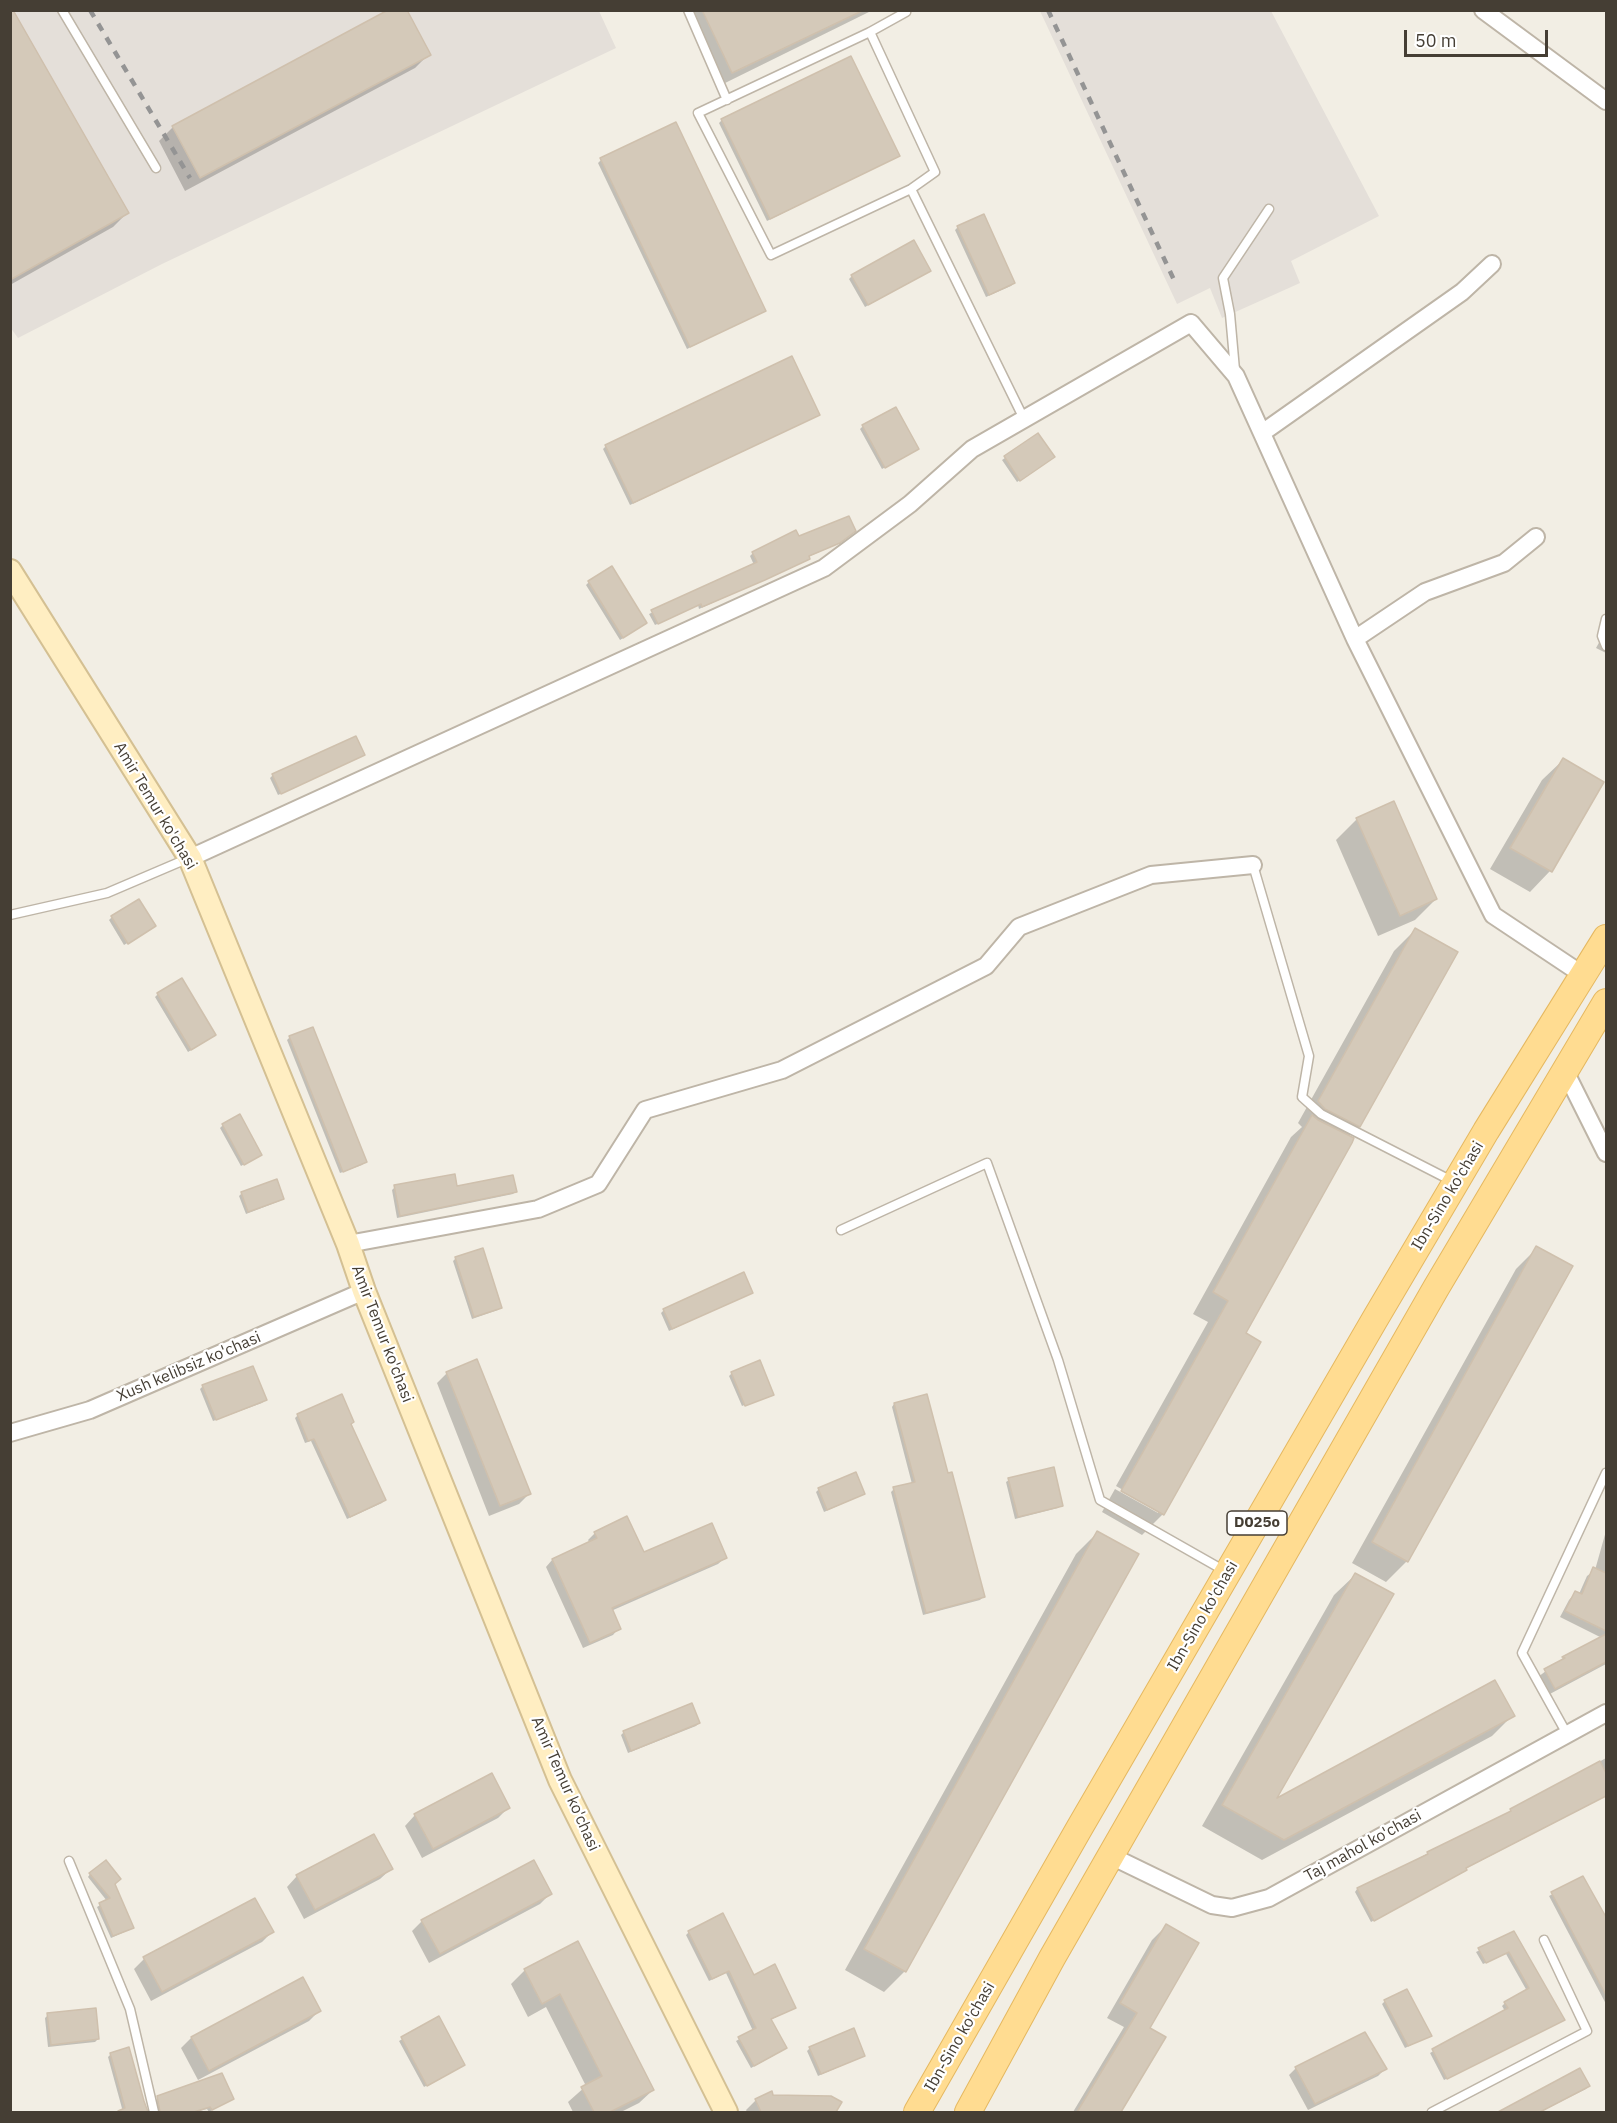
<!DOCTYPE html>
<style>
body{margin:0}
#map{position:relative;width:1617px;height:2123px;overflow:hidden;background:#f2eee4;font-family:"IBM Plex Sans",sans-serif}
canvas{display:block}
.frame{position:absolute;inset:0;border:12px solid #453e34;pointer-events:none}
.scale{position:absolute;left:1404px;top:30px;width:144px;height:27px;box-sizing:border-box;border:3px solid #453e34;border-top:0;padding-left:8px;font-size:18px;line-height:21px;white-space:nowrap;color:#453e34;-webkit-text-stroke:4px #fff;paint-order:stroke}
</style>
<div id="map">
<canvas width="1617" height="2123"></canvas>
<div class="frame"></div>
<div class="scale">50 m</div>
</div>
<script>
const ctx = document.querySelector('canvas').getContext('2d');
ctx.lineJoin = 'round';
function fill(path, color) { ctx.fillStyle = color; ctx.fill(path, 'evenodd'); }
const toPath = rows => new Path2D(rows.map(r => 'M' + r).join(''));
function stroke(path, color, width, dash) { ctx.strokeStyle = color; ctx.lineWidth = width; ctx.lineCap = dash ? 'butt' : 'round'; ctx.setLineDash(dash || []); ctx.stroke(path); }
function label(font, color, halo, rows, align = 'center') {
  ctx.font = font + ' "IBM Plex Sans",sans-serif'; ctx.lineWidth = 4.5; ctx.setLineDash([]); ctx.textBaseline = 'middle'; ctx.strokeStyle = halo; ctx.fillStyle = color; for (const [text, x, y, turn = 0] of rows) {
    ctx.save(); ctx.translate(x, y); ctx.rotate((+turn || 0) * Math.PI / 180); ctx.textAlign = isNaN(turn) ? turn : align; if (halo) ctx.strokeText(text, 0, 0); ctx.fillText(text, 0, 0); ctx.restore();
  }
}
const industrial = toPath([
 [10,11,599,11,616,48,162,264,18,338,10,327],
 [1040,11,1271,11,1379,216,1291,261,1300,283,1222,318,1210,288,1177,304]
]);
const shadow = toPath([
 [10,10,127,213,113,227,10,285],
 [683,10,873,10,719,86],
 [429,54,415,68,185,191,159,141,173,127],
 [722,120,898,156,767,221,719,123],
 [601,160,764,310,687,349,598,163],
 [958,227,1014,283,1011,286,986,297,955,230],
 [926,273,865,307,849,279,852,276],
 [815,417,630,505,603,449,606,446],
 [863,426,917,449,882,469,860,429],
 [1038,435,1050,460,1017,482,1002,460],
 [851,534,835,545,808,557,805,561,699,609,698,605,655,625,649,614,754,565,750,556,753,553,798,538],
 [589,582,642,626,620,640,586,585],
 [1606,630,1606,653,1596,648],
 [363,755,278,795,270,778,273,775],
 [1563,760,1602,782,1550,871,1530,892,1490,869,1542,780],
 [1357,819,1436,899,1415,920,1378,936,1336,840],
 [112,917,151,929,124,945,109,920],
 [1415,930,1359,1126,1348,1137,1244,1334,1163,1514,1142,1535,1102,1512,1115,1489,1158,1513,1158,1510,1116,1486,1208,1322,1193,1314,1291,1137,1302,1127,1298,1123,1394,951],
 [158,994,211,1038,188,1052,155,997],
 [290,1037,365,1162,362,1165,340,1173,287,1040],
 [223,1125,260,1155,241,1166,220,1128],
 [395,1187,456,1188,515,1192,513,1194,397,1218,392,1190],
 [242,1193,283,1199,280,1201,246,1214,239,1196],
 [1537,1248,1407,1561,1386,1582,1352,1563,1516,1269],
 [456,1258,501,1307,498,1310,472,1319,453,1261],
 [751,1292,669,1331,661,1313,664,1310],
 [447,1373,529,1494,519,1504,489,1516,437,1383],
 [732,1373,771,1394,742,1406,729,1376],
 [203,1386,265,1400,262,1403,213,1421,200,1389],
 [894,1404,983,1597,980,1600,923,1615,891,1492,894,1489,912,1484,892,1407],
 [298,1415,350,1425,384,1500,382,1503,347,1519,311,1441,305,1443,295,1418],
 [1009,1480,1061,1506,1058,1508,1015,1519,1006,1482],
 [819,1489,864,1494,824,1512,816,1492],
 [1606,1531,1606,1664,1548,1695,1538,1677,1563,1658,1602,1638,1560,1617,1569,1600,1575,1593,1579,1594,1587,1576,1595,1570],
 [595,1533,643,1554,725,1558,718,1564,611,1611,619,1628,613,1635,583,1648,546,1567,552,1560,590,1543,588,1540],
 [1097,1533,905,1971,884,1992,845,1970,1076,1554],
 [1355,1575,1273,1801,1513,1715,1492,1736,1262,1860,1202,1826,1334,1595],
 [699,1723,696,1726,628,1753,621,1735,624,1732],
 [1606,1758,1606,1796,1465,1869,1463,1872,1371,1922,1355,1892,1357,1889,1384,1878,1428,1853,1508,1813],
 [508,1808,498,1818,422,1858,405,1826,415,1815],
 [391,1869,380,1879,304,1919,287,1887,297,1876],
 [90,1874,113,1884,132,1928,129,1930,111,1938,97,1907,107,1901,88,1877],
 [1583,1878,1606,1920,1606,2004,1549,1896],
 [550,1894,540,1904,429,1963,412,1931,422,1921],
 [1166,1926,1148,2028,1164,2038,1119,2112,1073,2112,1124,2027,1107,2018,1152,1940],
 [272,1932,262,1942,151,2001,134,1969,144,1959],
 [689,1932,753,1977,791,2010,770,2020,785,2048,782,2051,751,2068,736,2041,753,2031,726,1973,709,1981,686,1935],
 [1514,1933,1563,2020,1444,2080,1430,2053,1505,2011,1502,2006,1505,2003,1527,1991,1506,1954,1483,1964,1476,1952],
 [577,1943,653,2090,639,2103,621,2112,573,2112,568,2102,586,2086,546,2007,528,2017,511,1984,525,1970],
 [1385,2001,1430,2036,1405,2048,1382,2004],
 [319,2011,309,2021,198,2080,181,2048,191,2038],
 [48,2015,98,2039,95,2042,48,2047,45,2018],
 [438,2018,463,2065,424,2087,399,2041],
 [810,2048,864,2056,818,2076,807,2051],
 [111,2054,142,2102,146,2112,123,2112,108,2057],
 [1296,2068,1385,2069,1378,2076,1308,2110,1289,2075],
 [1579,2070,1588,2086,1586,2089,1540,2112,1502,2112],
 [772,2096,840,2103,834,2112,747,2112,746,2110,756,2100],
 [158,2098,232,2099,209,2112,207,2109,196,2112,157,2112,155,2101]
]);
const building = toPath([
 [10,10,13,10,129,213,10,280,10,10],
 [388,10,407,10,431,55,200,178,172,126,388,10],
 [702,10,864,10,732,73,702,10],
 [851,56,900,156,770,219,721,119,851,56],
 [676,122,766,311,690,347,600,158,676,122],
 [984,214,1015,283,989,295,957,226,984,214],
 [914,240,931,271,868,305,851,275,914,240],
 [792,356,820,415,633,503,605,445,792,356],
 [896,407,919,449,885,468,862,425,896,407],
 [1038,433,1055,457,1020,481,1004,456,1038,433],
 [849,516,856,531,840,543,809,556,810,559,765,580,702,607,701,604,658,624,651,610,757,562,752,552,796,530,799,536,849,516],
 [612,566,647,623,623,638,588,581,612,566],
 [356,736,365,755,281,794,272,774,356,736],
 [1563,758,1604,782,1552,872,1510,848,1563,758],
 [1394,801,1437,899,1400,916,1356,818,1394,801],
 [139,899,156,926,128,944,111,916,139,899],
 [1415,928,1458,952,1360,1127,1325,1109,1318,1101,1415,928],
 [182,978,216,1035,191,1050,157,993,182,978],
 [313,1027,367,1162,343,1172,289,1036,313,1027],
 [240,1114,262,1155,244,1165,222,1124,240,1114],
 [1312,1115,1318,1120,1354,1138,1352,1143,1246,1333,1261,1342,1164,1515,1121,1491,1228,1301,1213,1292,1312,1115],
 [455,1174,457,1186,513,1175,517,1192,400,1216,394,1185,455,1174],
 [277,1179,284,1199,248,1212,241,1192,277,1179],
 [1536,1246,1573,1266,1408,1562,1372,1542,1536,1246],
 [483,1248,502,1308,474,1317,455,1257,483,1248],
 [744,1272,753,1293,672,1329,663,1309,744,1272],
 [477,1359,531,1494,500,1506,446,1372,477,1359],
 [760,1360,774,1395,745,1406,731,1372,760,1360],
 [253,1366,267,1400,216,1420,202,1385,253,1366],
 [342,1394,354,1422,351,1424,386,1500,350,1517,314,1439,308,1441,297,1414,342,1394],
 [927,1394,948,1473,952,1472,985,1597,926,1613,893,1487,915,1482,894,1403,927,1394],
 [1054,1467,1063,1506,1018,1517,1008,1478,1054,1467],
 [856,1472,865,1494,827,1510,818,1488,856,1472],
 [627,1516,644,1552,712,1523,727,1558,612,1608,621,1629,590,1643,552,1559,597,1538,594,1532,627,1516],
 [1097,1531,1139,1554,906,1972,864,1949,1097,1531],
 [1593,1567,1606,1573,1606,1631,1565,1611,1575,1591,1582,1594,1593,1567],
 [1355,1573,1394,1594,1277,1798,1495,1680,1515,1716,1284,1840,1222,1805,1355,1573],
 [1606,1634,1606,1662,1555,1689,1544,1669,1565,1658,1562,1657,1606,1634],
 [692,1703,700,1723,631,1751,623,1731,692,1703],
 [1600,1761,1606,1773,1606,1796,1466,1868,1467,1870,1374,1921,1357,1888,1428,1854,1427,1852,1511,1811,1510,1809,1600,1761],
 [492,1773,510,1808,433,1849,414,1814,492,1773],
 [374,1834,393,1869,315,1910,296,1875,374,1834],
 [106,1860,121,1879,115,1884,134,1928,113,1936,99,1903,110,1898,89,1873,106,1860],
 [534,1860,552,1894,440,1954,421,1920,534,1860],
 [1583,1876,1606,1917,1606,1995,1551,1892,1583,1876],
 [255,1898,274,1932,162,1992,143,1957,255,1898],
 [723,1913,754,1975,775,1964,796,2008,771,2019,787,2048,754,2066,738,2037,756,2028,729,1971,712,1979,688,1931,723,1913],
 [1166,1924,1199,1943,1150,2028,1166,2037,1121,2112,1077,2112,1137,2013,1120,2003,1166,1924],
 [1514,1931,1565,2020,1447,2079,1432,2049,1508,2008,1504,2002,1529,1988,1509,1952,1486,1963,1478,1948,1514,1931],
 [578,1941,654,2090,610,2112,594,2112,581,2087,602,2076,560,1994,542,2004,524,1969,578,1941],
 [303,1977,321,2011,209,2071,191,2037,303,1977],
 [1407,1989,1432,2036,1408,2046,1384,2000,1407,1989],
 [96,2008,99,2039,51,2045,47,2013,96,2008],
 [439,2016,465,2065,427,2086,401,2037,439,2016],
 [854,2028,865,2056,821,2074,809,2047,854,2028],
 [1365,2032,1387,2069,1315,2104,1295,2067,1365,2032],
 [129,2047,144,2101,148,2112,118,2112,118,2111,125,2108,110,2053,129,2047],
 [1580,2068,1590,2086,1540,2112,1498,2112,1580,2068],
 [222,2073,234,2099,212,2110,210,2107,194,2112,160,2112,157,2096,222,2073],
 [772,2091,773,2095,831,2096,842,2102,836,2112,761,2112,755,2099,772,2091]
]);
const service = toPath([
 [62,10,156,168],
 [688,10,727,100],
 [870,32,935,172,911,189,771,255,698,113,870,32,906,12,905,10],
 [911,189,1024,419],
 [1235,370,1230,314,1223,278,1269,209],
 [1606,619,1602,636,1606,646],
 [1253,865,1309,1056,1302,1097,1321,1114,1452,1181],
 [10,915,107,893,189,858],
 [841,1230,987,1163,1058,1360,1100,1500,1225,1571],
 [1567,1734,1522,1653,1606,1473],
 [69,1861,130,2009,154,2112],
 [1432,2112,1587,2031,1544,1940]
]);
const minor = toPath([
 [1483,10,1606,101],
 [1262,433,1462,292,1492,264],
 [1355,639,1425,592,1504,563,1536,537],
 [190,858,824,568,910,504,972,449,1191,323,1236,376,1355,639,1493,915,1583,975],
 [1565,1071,1606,1153],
 [348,1244,538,1209,598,1184,645,1110,782,1070,986,966,1019,927,1151,875,1253,865],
 [10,1433,90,1410,364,1291],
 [1111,1856,1212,1905,1232,1908,1269,1898,1606,1713]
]);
const secondary = toPath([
 [10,571,190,858,348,1244,364,1291,560,1780,726,2112]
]);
const primary = toPath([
 [917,2112,1080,1827,1375,1319,1486,1131,1606,938],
 [968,2112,1052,1958,1436,1288,1606,1002]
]);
const rail = toPath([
 [90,10,190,178],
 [1048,10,1175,282]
]);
const shields = [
 [1257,1523,60]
];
const shieldNames = [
 ["D025o",1257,1523]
];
const streetNames = [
 ["Amir Temur ko'chasi",155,806,59],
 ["Ibn-Sino ko'chasi",1448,1196,-59],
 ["Amir Temur ko'chasi",382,1334,69],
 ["Xush kelibsiz ko'chasi",189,1367,-23],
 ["Ibn-Sino ko'chasi",1203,1616,-60],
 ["Amir Temur ko'chasi",565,1784,66],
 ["Taj mahol ko'chasi",1363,1846,-29],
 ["Ibn-Sino ko'chasi",960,2037,-60]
];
fill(industrial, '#e4dfd9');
fill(shadow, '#0003');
fill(building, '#d4c9b9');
stroke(building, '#cfc0ad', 1.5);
stroke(service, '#beb5a7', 11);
stroke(minor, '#beb5a7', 20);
stroke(secondary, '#d4c093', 26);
stroke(primary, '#e5b860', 28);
stroke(service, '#fff', 8);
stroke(minor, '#fff', 16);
stroke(secondary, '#ffeec2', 22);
stroke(primary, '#ffdc91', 26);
stroke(rail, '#949494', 4.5, [8, 8]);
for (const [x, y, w] of shields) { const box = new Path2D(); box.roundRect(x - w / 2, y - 12, w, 24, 4.5); ctx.fillStyle = '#fff'; ctx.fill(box); stroke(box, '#453e34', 1.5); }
label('bold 15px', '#453e34', null, shieldNames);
label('16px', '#453e34', '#fff', streetNames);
</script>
